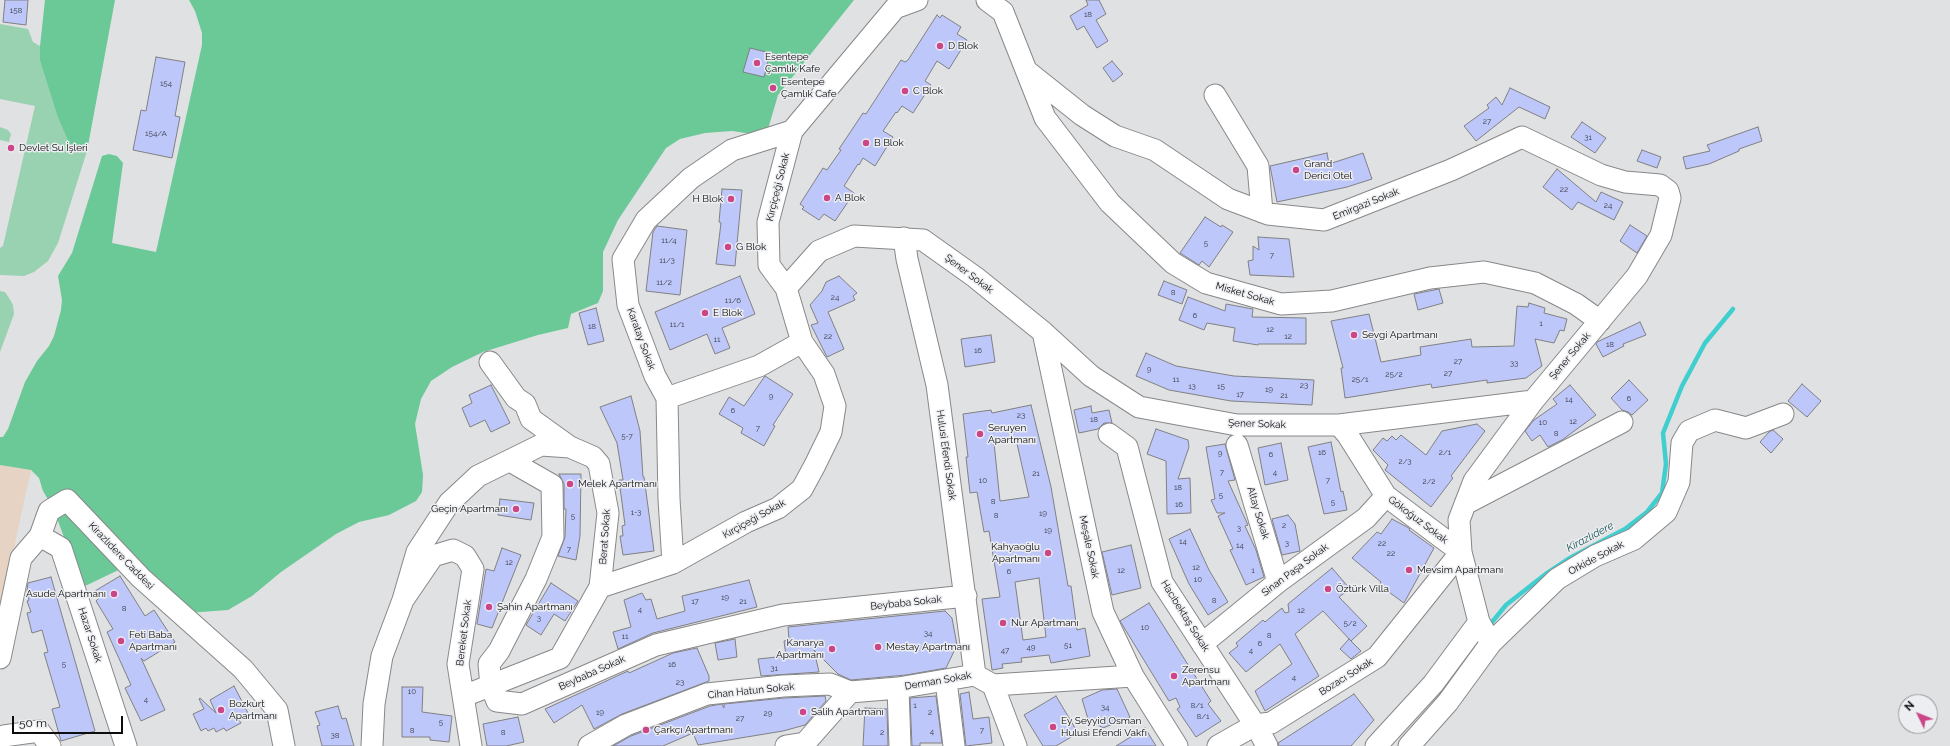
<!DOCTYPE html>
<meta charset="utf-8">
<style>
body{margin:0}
#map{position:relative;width:1950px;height:746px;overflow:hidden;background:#e0e1e3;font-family:Raleway,sans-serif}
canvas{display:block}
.north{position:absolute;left:1898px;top:694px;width:40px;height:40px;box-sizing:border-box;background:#edeef1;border:1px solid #939496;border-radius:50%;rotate:313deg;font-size:11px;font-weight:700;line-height:16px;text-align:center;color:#0d0d0e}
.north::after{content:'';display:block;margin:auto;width:14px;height:18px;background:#cb4688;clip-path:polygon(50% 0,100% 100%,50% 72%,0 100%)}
.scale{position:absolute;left:12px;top:716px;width:111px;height:18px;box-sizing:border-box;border:2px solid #0d0d0e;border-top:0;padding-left:5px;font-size:12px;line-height:14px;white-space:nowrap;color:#0d0d0e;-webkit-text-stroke:3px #edeef1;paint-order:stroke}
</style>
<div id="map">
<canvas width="1950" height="746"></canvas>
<div class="north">N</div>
<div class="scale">50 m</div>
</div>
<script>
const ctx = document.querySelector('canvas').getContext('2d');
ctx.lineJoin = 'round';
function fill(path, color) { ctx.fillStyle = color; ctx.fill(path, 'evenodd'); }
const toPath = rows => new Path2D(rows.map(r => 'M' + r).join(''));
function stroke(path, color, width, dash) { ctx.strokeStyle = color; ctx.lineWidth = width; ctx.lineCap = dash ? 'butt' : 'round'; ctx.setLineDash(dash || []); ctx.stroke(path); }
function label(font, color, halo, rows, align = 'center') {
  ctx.font = font + ' Raleway,sans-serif'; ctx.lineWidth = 3; ctx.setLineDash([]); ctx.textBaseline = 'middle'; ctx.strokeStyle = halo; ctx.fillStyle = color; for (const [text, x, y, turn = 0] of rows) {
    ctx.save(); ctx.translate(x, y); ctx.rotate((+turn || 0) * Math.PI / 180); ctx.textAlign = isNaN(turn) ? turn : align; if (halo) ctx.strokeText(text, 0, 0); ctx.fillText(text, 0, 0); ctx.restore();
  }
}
const education = toPath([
 [0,465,31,470,0,612]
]);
const green = toPath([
 [0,24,28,29,33,42,40,46,40,61,57,115,78,152,87,151,58,243,48,261,34,272,24,276,0,275,0,248,3,246,35,106,0,99],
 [0,127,8,130,11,134,9,142,0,140],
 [0,291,5,292,9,298,13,305,14,314,0,352]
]);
const forest = toPath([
 [45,0,115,0,87,151,78,152,70,145,57,115,40,61,40,46],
 [189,0,854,0,778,95,766,136,732,131,705,133,680,139,666,148,618,220,603,252,603,291,598,303,571,314,568,328,538,335,483,352,452,367,431,381,421,399,415,424,423,475,422,492,416,501,389,515,359,522,336,534,281,572,252,596,228,610,187,613,133,563,83,587,53,508,43,491,39,478,31,470,0,465,0,437,3,437,8,429,25,382,37,361,49,346,54,336,61,310,62,300,58,276,72,253,102,156,109,154,117,156,123,163,112,243,156,252,202,45,202,33,195,11]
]);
const stream = toPath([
 [1488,627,1506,605,1547,573,1568,559,1625,529,1647,512,1662,493,1666,464,1663,433,1682,386,1705,343,1733,309]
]);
const building = toPath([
 [5,0,28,0,26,25,3,22,5,0],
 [1086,0,1099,0,1106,14,1096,20,1108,41,1097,48,1084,26,1077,30,1070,16,1088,5,1086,0],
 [937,15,940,18,942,15,961,27,957,34,967,40,949,69,937,61,925,81,931,85,913,113,902,106,897,113,896,112,883,131,893,137,875,166,863,158,859,165,858,164,844,186,854,193,835,221,824,214,819,220,802,209,804,207,800,204,823,168,827,170,841,150,839,149,863,113,866,114,901,60,905,62,908,60,937,15],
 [750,48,770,53,764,77,743,72,750,48],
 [156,57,185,62,175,116,180,117,172,158,133,150,141,110,146,111,156,57],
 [1112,61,1123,74,1113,82,1103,68,1112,61],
 [1510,88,1550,107,1545,119,1519,107,1476,141,1464,126,1489,108,1487,105,1496,97,1502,105,1510,88],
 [1582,122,1606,138,1595,153,1571,137,1582,122],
 [1758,127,1762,141,1739,149,1739,151,1709,164,1686,169,1683,157,1710,151,1707,145,1758,127],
 [1642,150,1661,157,1657,168,1637,161,1642,150],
 [1327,153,1329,164,1363,153,1372,179,1347,187,1277,202,1270,166,1327,153],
 [1557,169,1596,202,1601,192,1623,202,1614,220,1578,202,1572,210,1543,187,1557,169],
 [722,189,742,190,735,266,716,264,721,223,719,222,722,189],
 [1205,217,1221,227,1222,225,1233,232,1209,267,1202,261,1199,265,1180,253,1205,217],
 [1630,225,1647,236,1637,253,1620,241,1630,225],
 [657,226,687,230,680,295,646,291,653,232,657,226],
 [1258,237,1289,239,1294,277,1250,275,1248,261,1253,260,1253,246,1259,250,1258,237],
 [740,276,755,314,722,328,730,348,715,354,707,334,670,350,655,312,740,276],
 [839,276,857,293,853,296,855,300,828,312,844,349,827,357,811,325,818,323,810,305,822,291,826,282,839,276],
 [1164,281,1187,290,1182,304,1158,295,1164,281],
 [1439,289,1443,303,1418,310,1414,294,1439,289],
 [1188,297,1225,311,1226,304,1253,309,1252,317,1306,318,1306,344,1258,344,1258,345,1233,341,1235,328,1207,323,1204,330,1179,320,1188,297],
 [1529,303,1545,308,1544,313,1567,319,1564,331,1560,330,1554,343,1535,339,1542,366,1526,378,1487,383,1487,380,1432,388,1431,384,1345,398,1341,368,1343,368,1331,321,1369,314,1381,362,1421,355,1420,347,1471,339,1472,347,1514,346,1517,306,1528,307,1529,303],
 [596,308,604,341,588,345,579,313,596,308],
 [1640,322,1646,335,1623,344,1624,346,1603,357,1596,344,1597,342,1640,322],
 [991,335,995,362,965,367,961,339,991,335],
 [1146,353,1176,366,1234,376,1314,380,1312,405,1231,401,1169,390,1136,376,1146,353],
 [765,376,793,394,773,425,775,426,764,446,741,433,743,428,719,414,729,397,744,406,765,376],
 [1629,380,1648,400,1632,415,1628,412,1622,410,1611,398,1629,380],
 [1802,384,1821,401,1807,417,1788,401,1802,384],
 [491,385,510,423,491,432,485,420,470,427,462,408,472,403,469,395,491,385],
 [1570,385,1596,415,1562,440,1548,447,1540,435,1532,441,1525,431,1534,420,1557,404,1553,399,1570,385],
 [631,396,640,431,643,477,644,477,654,551,623,555,620,536,623,536,622,526,625,525,619,480,623,480,617,443,600,407,631,396],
 [1031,405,1051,487,1068,586,1071,586,1077,630,1085,628,1090,656,1051,663,1049,655,1021,658,1022,662,1002,664,1003,668,992,670,982,599,1000,597,989,531,984,532,977,492,970,493,966,457,968,457,963,414,991,410,992,413,1031,405],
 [1016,439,1029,497,1000,501,994,443,1016,439],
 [1039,578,1046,637,1023,640,1015,582,1039,578],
 [1091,406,1092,413,1109,410,1112,423,1104,423,1098,429,1079,433,1074,410,1091,406],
 [1477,424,1485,431,1451,476,1453,478,1431,507,1385,470,1388,465,1373,450,1383,438,1387,441,1392,436,1396,440,1401,435,1426,455,1442,431,1477,424],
 [1156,429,1188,440,1189,447,1178,479,1190,478,1191,513,1167,514,1166,461,1147,454,1156,429],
 [1773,430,1783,439,1771,453,1760,442,1769,432,1773,430],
 [1331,442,1341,492,1343,491,1347,510,1324,514,1308,447,1331,442],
 [1281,443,1288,480,1265,485,1258,448,1281,443],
 [1225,444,1235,480,1228,481,1248,525,1245,526,1256,550,1264,577,1246,585,1230,550,1233,549,1218,516,1225,513,1217,513,1211,500,1215,499,1206,447,1225,444],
 [559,474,581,474,580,536,576,560,558,556,565,537,566,509,564,509,564,484,559,474],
 [500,499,534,503,531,520,498,515,500,499],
 [1288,515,1295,524,1300,551,1282,555,1272,519,1288,515],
 [1392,519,1407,527,1410,529,1409,530,1434,548,1404,603,1379,585,1381,582,1352,558,1377,532,1381,534,1392,519],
 [1190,529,1209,570,1228,602,1208,615,1189,584,1169,539,1190,529],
 [1131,545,1141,588,1112,595,1102,552,1131,545],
 [502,548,521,555,492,628,477,624,486,569,494,571,502,548],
 [1332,568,1350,589,1339,597,1367,626,1351,641,1323,611,1295,634,1319,676,1265,711,1255,691,1292,664,1280,644,1246,672,1229,653,1238,646,1236,643,1263,620,1265,622,1282,608,1285,613,1289,612,1288,604,1332,568],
 [120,576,145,616,154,610,175,642,144,661,141,658,165,710,141,721,125,688,131,685,107,632,113,629,96,601,99,598,95,591,120,576],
 [51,577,95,731,61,741,52,709,60,707,44,653,48,652,42,630,32,633,27,613,31,612,27,601,29,600,27,590,28,583,51,577],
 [749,580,757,607,653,633,618,649,613,632,631,627,624,600,642,593,646,600,651,599,657,619,685,611,682,596,749,580],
 [551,583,578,601,565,621,554,614,541,635,526,625,551,583],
 [1149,603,1211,701,1208,704,1221,721,1196,737,1177,709,1180,707,1176,698,1169,701,1120,621,1149,603],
 [945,611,952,618,957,645,946,668,906,675,851,680,838,674,814,650,819,672,761,676,758,659,786,656,784,641,789,640,788,627,945,611],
 [735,639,737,657,718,660,715,643,735,639],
 [1349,639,1361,651,1351,659,1340,649,1349,639],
 [697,648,709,676,709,681,622,714,594,729,582,705,554,723,545,709,628,671,629,673,673,653,697,648],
 [234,686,249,715,239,720,241,723,226,731,224,728,216,732,214,728,208,731,206,728,201,731,193,714,204,709,199,699,200,698,216,713,210,700,234,686],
 [402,687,423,687,422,712,452,716,449,742,430,740,430,737,402,737,402,687],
 [1117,689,1130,717,1103,728,1088,719,1082,699,1102,690,1117,689],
 [969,692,973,719,989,717,992,743,966,746,960,694,969,692],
 [1354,694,1374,720,1351,746,1279,746,1278,743,1354,694],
 [825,696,826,701,805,725,783,731,698,745,693,733,663,746,613,746,631,736,710,706,722,704,724,708,724,704,784,698,825,696],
 [936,696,942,743,920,743,920,746,912,746,910,698,936,696],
 [1056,696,1078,733,1056,746,1043,746,1024,715,1056,696],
 [338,706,342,719,346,718,354,746,322,746,317,726,320,725,315,712,338,706],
 [865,708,887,709,888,746,863,746,865,708],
 [518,717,524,742,506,746,487,746,483,724,518,717],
 [1145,728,1156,746,1116,746,1145,728]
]);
const minor = toPath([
 [987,0,1003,12,1045,118,1110,203,1173,263,1206,283,1281,304,1332,301,1430,278,1484,272,1535,283,1576,304,1600,321],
 [1215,95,1258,166,1262,212],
 [904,238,907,259,937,385,975,675],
 [786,288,819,251,854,236,923,240,975,277,1043,332,1091,376,1139,407,1237,425,1339,425,1533,401,1637,276,1661,235,1670,198,1668,191,1660,185,1625,182,1601,175,1522,137,1451,170,1324,220,1268,214,1228,199,1155,150,1115,136,1082,115,1028,72],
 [1043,332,1103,612,1133,676,1177,746],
 [490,362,516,398,525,404,531,419,570,447],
 [667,398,759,366,802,342],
 [1339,425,1347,434,1386,496,1461,552,1479,622,1491,643],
 [1109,434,1127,447,1162,582,1259,731,1267,746],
 [1237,445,1278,582],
 [510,461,552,485,553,537,536,579,499,651,489,664,491,686,497,701,522,704,656,645,783,615,966,596],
 [1465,504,1622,422],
 [40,536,61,548,126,746],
 [673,563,669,499,667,398,655,376,628,305,623,259,646,220,691,178,732,150,792,131],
 [600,587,673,563,746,522,778,508,802,489,815,465,831,432,835,406,824,374,802,342,786,288,769,265,768,222,792,131,895,8,917,0],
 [403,600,417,552,449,503,478,476,541,445,570,447,593,457,599,464,608,513,600,587,560,658,464,696],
 [1202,644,1278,582,1366,518,1386,496],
 [0,658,21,558,40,536,49,511,67,500,141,578,243,669,277,710,284,746],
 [946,681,954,746],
 [993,685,1016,746],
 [898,688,900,746],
 [0,739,4,736,39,731,50,746],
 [372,746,374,704,382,656,403,600,433,556,453,550,465,556,473,569,458,664,471,746],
 [589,746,626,725,707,694,783,686,830,684,850,692],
 [786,746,805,743,850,692,898,688,975,675,993,685,1133,676],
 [1218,746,1255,725,1271,723,1377,657,1461,552,1459,520,1474,481,1533,401],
 [1376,746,1433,684,1479,622],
 [1409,746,1448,702,1491,643,1557,579,1595,556,1634,539,1666,512,1679,482,1682,443,1689,431,1715,420,1746,428,1783,414]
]);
const markers = [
 [940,46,4,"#cb4688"],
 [757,63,4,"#cb4688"],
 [773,88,4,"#cb4688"],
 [905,91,4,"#cb4688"],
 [866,143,4,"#cb4688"],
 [11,148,4,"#cb4688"],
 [1296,170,4,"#cb4688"],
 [827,198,4,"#cb4688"],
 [731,199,4,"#cb4688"],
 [728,247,4,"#cb4688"],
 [705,313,4,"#cb4688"],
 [1354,335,4,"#cb4688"],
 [980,434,4,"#cb4688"],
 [570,484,4,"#cb4688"],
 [516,509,4,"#cb4688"],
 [1048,553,4,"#cb4688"],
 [1409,570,4,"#cb4688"],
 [1328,589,4,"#cb4688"],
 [114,594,4,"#cb4688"],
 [489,607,4,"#cb4688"],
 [1003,623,4,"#cb4688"],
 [121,641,4,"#cb4688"],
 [878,647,4,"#cb4688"],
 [832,649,4,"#cb4688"],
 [1174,676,4,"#cb4688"],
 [221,710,4,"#cb4688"],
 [803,712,4,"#cb4688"],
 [1053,727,4,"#cb4688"],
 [646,730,4,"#cb4688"]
];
const numberNames = [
 ["158",16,11],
 ["18",1088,15],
 ["154",166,84],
 ["27",1487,122],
 ["154/A",156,134],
 ["31",1588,138],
 ["22",1564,190],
 ["24",1608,206],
 ["11/4",669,241],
 ["5",1206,244],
 ["7",1272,256],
 ["11/3",667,261],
 ["11/2",664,283],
 ["8",1173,293],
 ["24",835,298],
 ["11/6",733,301],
 ["6",1195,316],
 ["1",1541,324],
 ["11/1",677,325],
 ["18",592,327],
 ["12",1270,330],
 ["22",828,337],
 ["12",1288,337],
 ["11",717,340],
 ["18",1610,345],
 ["16",978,351],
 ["27",1458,362],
 ["33",1514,364],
 ["9",1149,370],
 ["27",1448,374],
 ["25/2",1394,375],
 ["11",1176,380],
 ["25/1",1360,380],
 ["23",1304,386],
 ["13",1192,387],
 ["15",1221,387],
 ["19",1269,390],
 ["17",1240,395],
 ["21",1284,396],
 ["9",771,397],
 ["6",1629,399],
 ["14",1569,400],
 ["6",733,411],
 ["23",1021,416],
 ["18",1094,420],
 ["12",1573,422],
 ["10",1543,423],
 ["7",758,429],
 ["8",1556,434],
 ["5-7",627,437],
 ["16",1322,453],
 ["2/1",1445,453],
 ["9",1220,454],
 ["6",1271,455],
 ["2/3",1405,462],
 ["7",1222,473],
 ["4",1275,473],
 ["21",1036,474],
 ["10",983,481],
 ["7",1328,481],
 ["2/2",1429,482],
 ["18",1178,488],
 ["5",1221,496],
 ["8",993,502],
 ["5",1333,503],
 ["16",1179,505],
 ["1-3",636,513],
 ["19",1043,514],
 ["8",996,516],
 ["5",573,517],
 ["2",1284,526],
 ["3",1239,529],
 ["19",1048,531],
 ["14",1183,542],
 ["3",1287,544],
 ["22",1382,544],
 ["14",1240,546],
 ["7",569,550],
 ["22",1391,554],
 ["12",509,563],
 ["12",1196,568],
 ["12",1121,571],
 ["1",1253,571],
 ["6",1009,572],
 ["10",1198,580],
 ["19",725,598],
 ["8",1214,601],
 ["17",695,602],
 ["21",743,602],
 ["8",124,609],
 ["4",640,610],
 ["12",1301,611],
 ["3",539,619],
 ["5/2",1350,624],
 ["10",1145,628],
 ["34",928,634],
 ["8",1269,636],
 ["11",625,637],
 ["6",1260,644],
 ["51",1068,646],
 ["49",1031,648],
 ["47",1005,651],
 ["4",1251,651],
 ["5",64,665],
 ["16",672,665],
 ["31",774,669],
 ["4",1294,678],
 ["23",680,683],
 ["10",412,692],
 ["4",146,700],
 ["1",915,706],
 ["8/1",1197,706],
 ["34",1105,708],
 ["19",600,713],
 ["2",930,713],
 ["29",768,714],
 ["8/1",1203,717],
 ["27",740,719],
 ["5",441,723],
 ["8",412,731],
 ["7",982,731],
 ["4",932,732],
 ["8",503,733],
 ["2",882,733],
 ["38",335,736]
];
const poiNames = [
 ["D Blok",948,46],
 ["Esentepe",765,57],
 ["Çamlık Kafe",765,69],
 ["Esentepe",781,82],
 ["Çamlık Cafe",781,94],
 ["C Blok",913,91],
 ["B Blok",874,143],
 ["Devlet Su İşleri",19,148],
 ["Grand",1304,164],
 ["Derici Otel",1304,176],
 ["A Blok",835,198],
 ["H Blok",723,199,"right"],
 ["G Blok",736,247],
 ["E Blok",713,313],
 ["Sevgi Apartmanı",1362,335],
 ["Seruyen",988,428],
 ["Apartmanı",988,440],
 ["Melek Apartmanı",578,484],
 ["Geçin Apartmanı",508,509,"right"],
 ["Kahyaoğlu",1040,547,"right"],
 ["Apartmanı",1040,559,"right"],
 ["Mevsim Apartmanı",1417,570],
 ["Öztürk Villa",1336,589],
 ["Asude Apartmanı",106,594,"right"],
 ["Şahin Apartmanı",497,607],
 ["Nur Apartmanı",1011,623],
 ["Feti Baba",129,635],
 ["Apartmanı",129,647],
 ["Kanarya",824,643,"right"],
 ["Apartmanı",824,655,"right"],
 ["Mestay Apartmanı",886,647],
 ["Zerensu",1182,670],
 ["Apartmanı",1182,682],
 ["Bozkurt",229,704],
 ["Apartmanı",229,716],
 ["Salih Apartmanı",811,712],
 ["Ey Seyyid Osman",1061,721],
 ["Hulusi Efendi Vakfı",1061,733],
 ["Çarkçı Apartmanı",654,730]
];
const streetNames = [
 ["Kırçiçeği Sokak",778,187,-76],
 ["Emirgazi Sokak",1366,204,-22],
 ["Şener Sokak",969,274,37],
 ["Misket Sokak",1245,294,16],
 ["Karatay Sokak",641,339,70],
 ["Şener Sokak",1570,356,-50],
 ["Şener Sokak",1257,424,2],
 ["Hulusi Efendi Sokak",946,455,82],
 ["Altay Sokak",1258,513,73],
 ["Kırçiçeği Sokak",754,519,-29],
 ["Gökoğuz Sokak",1418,520,37],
 ["Berat Sokak",605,537,-86],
 ["Meşale Sokak",1089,547,78],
 ["Kirazlıdere Caddesi",121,556,46],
 ["Orkide Sokak",1596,558,-28],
 ["Sinan Paşa Sokak",1295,570,-37],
 ["Beybaba Sokak",906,603,-6],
 ["Hacıbektaş Sokak",1185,616,58],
 ["Bereket Sokak",464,633,-83],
 ["Hazar Sokak",90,635,72],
 ["Beybaba Sokak",592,673,-24],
 ["Bozacı Sokak",1346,677,-32],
 ["Derman Sokak",938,681,-10],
 ["Cihan Hatun Sokak",751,691,-6]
];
const waterNames = [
 ["Kirazlıdere",1590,537,-28]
];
fill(education, '#e7d3c4');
fill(green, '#99d2b0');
fill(forest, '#6ac996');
stroke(stream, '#40cecf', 4.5);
fill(building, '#bec7f9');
stroke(building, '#808082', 1);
stroke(minor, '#88888a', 23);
stroke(minor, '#fff', 21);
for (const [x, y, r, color] of markers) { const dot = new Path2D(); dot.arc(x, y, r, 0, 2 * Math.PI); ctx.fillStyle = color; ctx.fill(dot); stroke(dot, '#edeef1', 1.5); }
label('8px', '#393c49', null, numberNames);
label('10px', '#0d0d0e', '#edeef1', poiNames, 'left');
label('10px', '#0d0d0e', '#edeef1', streetNames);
label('italic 11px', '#1b5555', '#edeef1', waterNames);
</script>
